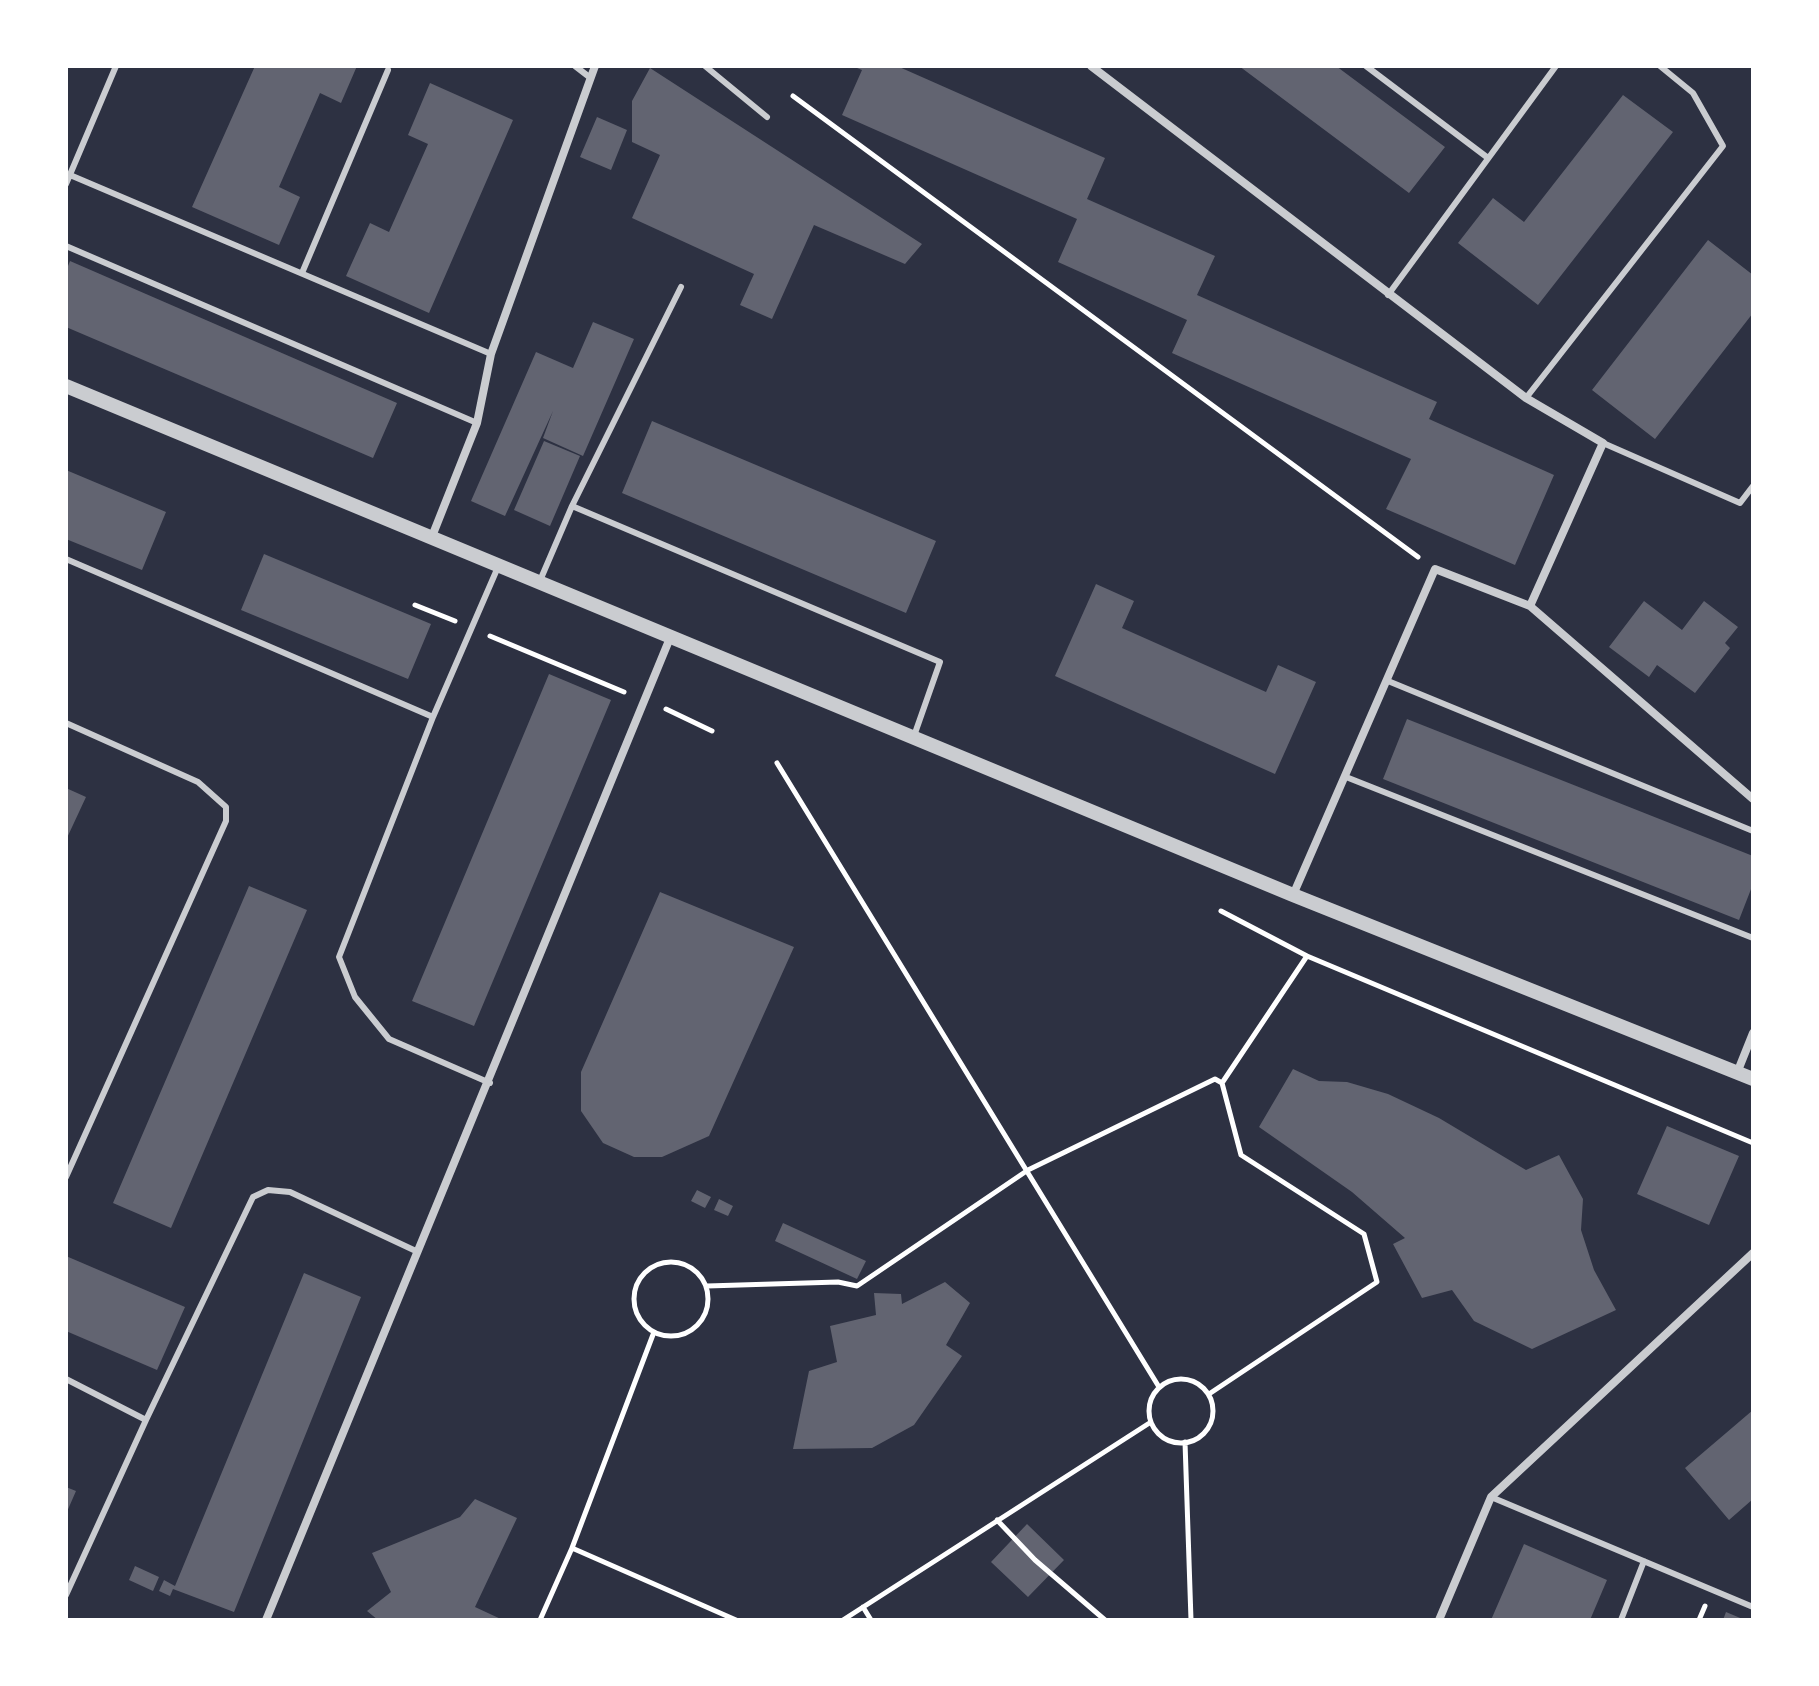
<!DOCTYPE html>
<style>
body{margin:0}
#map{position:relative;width:1819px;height:1686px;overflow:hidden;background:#2d3142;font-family:"Fira Sans",sans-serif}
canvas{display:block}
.frame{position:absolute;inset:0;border:68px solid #fff;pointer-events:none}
</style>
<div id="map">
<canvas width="1819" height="1686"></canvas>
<div class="frame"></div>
</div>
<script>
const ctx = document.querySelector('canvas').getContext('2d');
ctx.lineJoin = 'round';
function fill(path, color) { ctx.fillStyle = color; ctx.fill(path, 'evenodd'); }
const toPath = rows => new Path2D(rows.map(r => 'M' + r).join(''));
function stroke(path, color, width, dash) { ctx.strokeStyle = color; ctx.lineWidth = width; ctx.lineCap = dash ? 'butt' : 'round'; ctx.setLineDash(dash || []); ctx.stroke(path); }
const building = toPath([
 [255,66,357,66,341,103,320,93,279,187,300,197,279,245,192,207],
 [852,66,897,66,1105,158,1087,199,1215,256,1197,295,1437,402,1429,419,1554,475,1515,565,1386,509,1411,459,1172,353,1187,320,1058,262,1077,219,842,115,862,70],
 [1239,66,1336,66,1445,147,1409,193],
 [650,68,922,244,905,264,814,225,772,319,740,305,754,274,632,218,660,155,632,142,632,101],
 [430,83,513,120,429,313,346,276,370,223,389,232,428,144,408,135],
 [1623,95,1673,132,1538,305,1458,243,1493,198,1524,222],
 [597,117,627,130,611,170,580,157],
 [1708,240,1753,275,1753,313,1655,439,1592,390],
 [70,261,397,403,373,458,66,327,66,271],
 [593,322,634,339,583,456,543,438,553,411,505,516,471,501,536,352,573,368],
 [652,421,936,541,906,613,622,493],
 [544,441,580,456,550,526,514,510],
 [66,470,166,512,142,570,66,539],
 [264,554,431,624,408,679,241,610],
 [1096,584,1134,601,1122,628,1266,692,1278,665,1316,682,1275,774,1055,676],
 [1644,601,1682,630,1704,601,1738,627,1725,643,1730,648,1695,693,1657,665,1649,677,1609,647],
 [549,674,611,700,474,1026,412,1001],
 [1407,719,1753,856,1753,884,1739,920,1383,779],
 [66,788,86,797,66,840],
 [249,886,307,910,171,1228,113,1203],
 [660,892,794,947,709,1136,662,1157,634,1157,603,1143,581,1111,581,1072],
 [1293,1069,1319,1081,1347,1082,1388,1094,1439,1118,1526,1170,1559,1155,1583,1199,1581,1230,1594,1270,1616,1310,1532,1349,1474,1321,1452,1290,1422,1298,1393,1244,1405,1238,1352,1192,1259,1127],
 [1667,1126,1739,1156,1709,1225,1637,1194],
 [697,1190,711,1197,705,1208,691,1201],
 [719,1199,733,1206,728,1216,714,1210],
 [783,1223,866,1261,857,1279,775,1241],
 [66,1256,185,1307,157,1370,66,1331],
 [304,1273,361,1297,234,1612,173,1589,170,1596,159,1591,164,1580,175,1586],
 [945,1282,970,1303,946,1345,962,1356,914,1425,872,1448,793,1449,809,1371,837,1362,830,1326,876,1315,874,1293,901,1294,902,1304],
 [1753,1410,1753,1499,1729,1520,1685,1468],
 [66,1487,76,1491,66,1514],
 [475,1499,517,1518,475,1607,503,1620,378,1620,367,1611,391,1592,372,1553,460,1517],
 [1027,1524,1064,1560,1028,1597,991,1562],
 [1524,1544,1607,1580,1590,1620,1491,1620],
 [135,1566,159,1577,153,1591,129,1580],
 [1726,1612,1745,1620,1723,1620]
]);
const path = toPath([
 [793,96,1418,557],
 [415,605,455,621],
 [490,636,624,692],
 [666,709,712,731],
 [777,763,1159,1387],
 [1221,911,1307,956,1222,1083],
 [1307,956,1753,1143],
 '634 1299a37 37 0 1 1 74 0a37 37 0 1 1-74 0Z',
 [707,1286,838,1282,857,1286,1028,1170,1215,1079,1222,1083,1241,1155,1364,1234,1377,1282,1209,1394],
 '1149 1411a32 32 0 1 1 64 0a32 32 0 1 1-64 0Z',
 [1185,1442,1191,1620],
 [997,1520,1035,1560,1105,1620],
 [572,1548,654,1332],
 [863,1607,871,1620],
 [540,1620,572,1548,736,1620],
 [843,1620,1151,1422],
 [1699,1620,1705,1606]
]);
const service = toPath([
 [575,66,588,76],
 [705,66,767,117],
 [1366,66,1488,158],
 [70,175,491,354],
 [66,184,116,66],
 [66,246,477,423],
 [302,273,388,70],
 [1388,295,1556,66],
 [1526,398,1723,146,1693,93,1660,66],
 [1603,443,1740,503,1753,486],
 [572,506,940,662,914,736],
 [66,559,433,717,339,957,355,997,389,1039,490,1083],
 [539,583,572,506,681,287],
 [1388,681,1753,831],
 [433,717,498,567],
 [66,723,198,782,226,807,226,821,66,1177],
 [1346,777,1753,938],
 [66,1379,146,1420,66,1595],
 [146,1420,253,1197,268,1190,290,1192,418,1252],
 [1491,1497,1753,1607],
 [1621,1620,1644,1561]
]);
const minor = toPath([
 [1091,66,1526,398,1603,443,1530,606,1753,799],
 [431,539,477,423,491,354,595,66],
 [1293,895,1435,569,1530,606],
 [1737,1073,1753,1033],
 [266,1620,670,638],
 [1439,1620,1491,1497,1753,1253]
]);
const tertiary = toPath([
 [66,386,1293,895,1753,1079]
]);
fill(building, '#626471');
stroke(path, '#fff', 5);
stroke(service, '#caccd0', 6);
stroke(minor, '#caccd0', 8);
stroke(tertiary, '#caccd0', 14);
</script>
